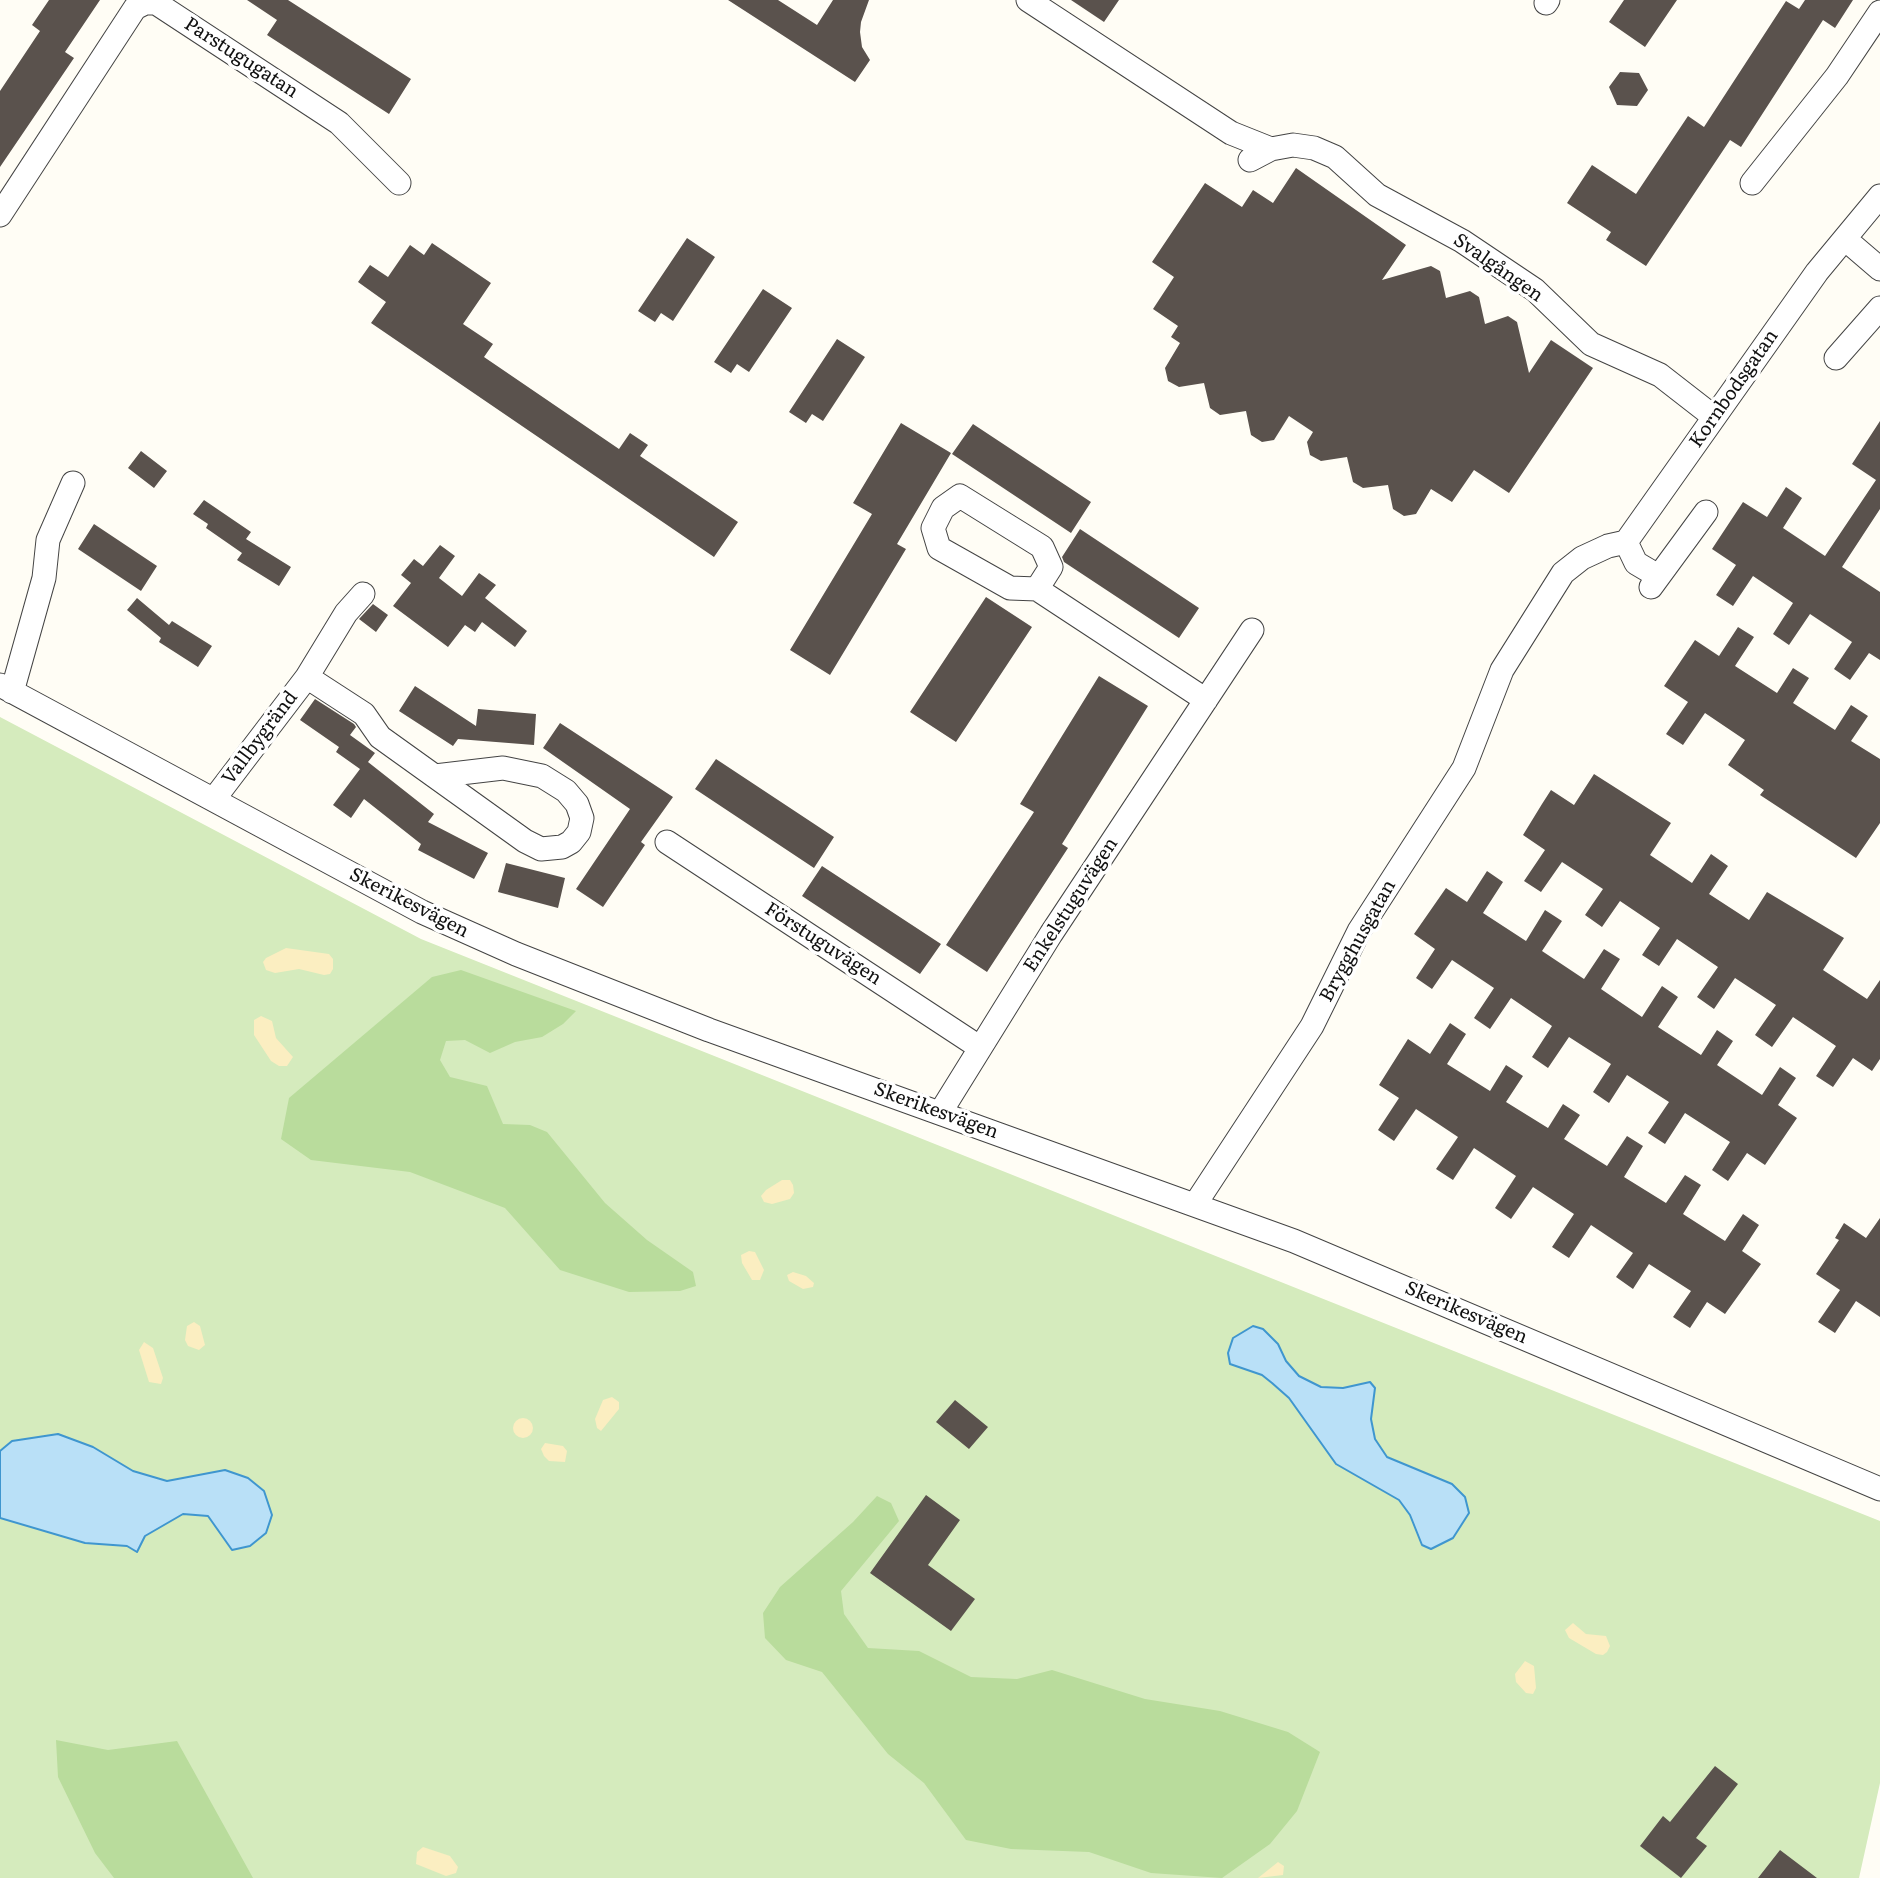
<!DOCTYPE html>
<meta charset="utf-8">
<style>
body{margin:0}
canvas{display:block;background:#fffdf5}
</style>
<canvas width="1880" height="1878"></canvas>
<script>
const ctx = document.querySelector('canvas').getContext('2d');
ctx.lineJoin = 'round';
function fill(path, color) { ctx.fillStyle = color; ctx.fill(path, 'evenodd'); }
const toPath = rows => new Path2D(rows.map(r => 'M' + r).join(''));
function stroke(path, color, width, dash) { ctx.strokeStyle = color; ctx.lineWidth = width; ctx.lineCap = dash ? 'butt' : 'round'; ctx.setLineDash(dash || []); ctx.stroke(path); }
function label(font, color, halo, rows, align = 'center') {
  ctx.font = font + ' Literata,serif'; ctx.lineWidth = 7; ctx.setLineDash([]); ctx.textBaseline = 'middle'; ctx.strokeStyle = halo; ctx.fillStyle = color; for (const [text, x, y, turn = 0] of rows) {
    ctx.save(); ctx.translate(x, y); ctx.rotate((+turn || 0) * Math.PI / 180); ctx.textAlign = isNaN(turn) ? turn : align; if (halo) ctx.strokeText(text, 0, 0); ctx.fillText(text, 0, 0); ctx.restore();
  }
}
const green = toPath([
 [0,717,421,939,1880,1521,1880,1783,1859,1878,0,1878]
]);
const forest = toPath([
 [461,970,576,1011,563,1024,542,1037,515,1042,490,1053,465,1040,446,1041,440,1060,450,1077,487,1086,503,1124,530,1125,547,1132,605,1203,647,1240,693,1272,696,1286,680,1291,629,1292,560,1270,505,1208,410,1172,311,1160,281,1139,289,1098,432,977],
 [877,1496,891,1503,899,1521,841,1591,844,1614,868,1648,919,1651,971,1677,1017,1679,1052,1670,1145,1699,1220,1711,1288,1732,1320,1752,1297,1811,1270,1844,1222,1878,1151,1873,1089,1852,1011,1849,966,1840,924,1783,888,1754,822,1672,786,1660,765,1638,763,1613,780,1587,853,1522],
 [56,1740,108,1750,177,1741,253,1878,114,1878,95,1853,58,1777]
]);
const sand = toPath([
 [286,948,329,954,333,959,333,969,330,974,324,975,299,969,275,973,266,970,263,962,266,958],
 [261,1016,272,1021,276,1038,293,1057,287,1066,279,1066,271,1061,254,1035,254,1020],
 [782,1180,790,1180,793,1185,794,1193,790,1199,772,1204,764,1202,761,1196,766,1190],
 [749,1251,755,1252,764,1270,760,1280,752,1280,742,1263,741,1255],
 [793,1272,806,1276,814,1283,813,1287,803,1289,789,1281,787,1275],
 [194,1322,200,1326,205,1345,199,1350,188,1346,185,1340,187,1326],
 [144,1342,153,1348,163,1378,161,1384,149,1382,139,1350],
 [612,1397,619,1402,619,1409,601,1431,597,1428,595,1419,603,1400],
 '513 1428a10 10 0 1 1 20 0a10 10 0 1 1-20 0Z',
 [545,1443,563,1446,567,1451,565,1462,549,1461,544,1456,541,1449],
 [1573,1623,1586,1634,1606,1636,1610,1646,1607,1652,1603,1655,1596,1654,1569,1638,1565,1630],
 [1525,1661,1534,1666,1536,1688,1533,1694,1526,1693,1516,1682,1515,1674],
 [423,1847,450,1856,458,1867,456,1873,446,1876,416,1864,417,1852],
 [1278,1862,1284,1866,1283,1875,1258,1878]
]);
const water = toPath([
 [1253,1326,1263,1329,1278,1344,1286,1361,1299,1376,1321,1387,1343,1388,1370,1382,1375,1388,1371,1419,1375,1439,1387,1457,1452,1484,1465,1497,1469,1513,1453,1538,1431,1549,1422,1545,1410,1515,1399,1500,1336,1464,1289,1398,1272,1383,1262,1375,1230,1364,1228,1353,1233,1338,1253,1326],
 [58,1434,93,1447,133,1471,167,1481,225,1470,248,1478,264,1491,272,1515,266,1533,250,1546,232,1550,208,1516,183,1514,145,1536,137,1552,127,1546,85,1543,0,1518,0,1451,12,1441,58,1434]
]);
const building = toPath([
 [49,0,100,0,65,52,74,58,0,167,0,91,40,31,32,25],
 [247,0,288,0,411,79,389,114,267,35,277,20],
 [728,0,778,0,817,25,833,0,869,0,861,22,860,32,862,47,870,60,855,82],
 [1071,0,1119,0,1104,22],
 [1624,0,1677,0,1645,47,1609,22],
 [1805,0,1853,0,1835,28,1823,20,1741,147,1730,140,1646,266,1606,240,1611,232,1567,203,1592,165,1636,194,1688,116,1704,127,1786,1,1799,9],
 [1620,72,1639,73,1648,90,1637,106,1617,105,1609,87],
 [1296,168,1406,245,1382,280,1431,266,1440,271,1446,298,1470,291,1479,297,1485,324,1508,316,1517,322,1529,373,1551,340,1593,368,1509,493,1474,470,1452,502,1431,489,1416,514,1404,516,1393,509,1388,485,1363,488,1353,482,1347,457,1321,461,1310,455,1307,442,1313,432,1289,416,1274,440,1262,442,1251,435,1246,411,1220,415,1210,408,1204,383,1179,387,1168,381,1165,368,1180,343,1171,337,1178,326,1153,309,1174,277,1152,262,1205,183,1242,207,1253,190,1273,203],
 [687,238,715,257,673,321,661,313,655,322,638,311],
 [432,243,491,283,463,324,493,344,484,357,619,449,630,433,648,445,640,456,738,522,714,557,371,323,386,302,358,282,370,265,388,277,410,245,424,255],
 [763,289,792,308,749,372,737,364,731,373,714,362],
 [837,339,865,357,823,421,812,414,806,423,789,412],
 [1880,421,1880,509,1842,567,1880,592,1880,660,1869,653,1850,680,1834,669,1852,642,1810,614,1789,645,1773,634,1793,603,1753,576,1733,606,1716,595,1736,565,1712,549,1743,502,1767,517,1786,487,1802,498,1783,528,1825,556,1876,480,1852,464],
 [901,423,951,453,897,544,906,549,830,675,790,650,872,514,853,503],
 [973,424,1091,502,1071,533,952,454],
 [141,451,167,471,154,488,128,468],
 [204,500,251,532,246,539,291,567,279,586,237,560,242,553,206,528,208,524,193,514],
 [94,524,157,566,141,591,78,549],
 [1080,529,1199,608,1179,638,1064,562,1062,557],
 [440,545,455,556,439,578,462,596,479,573,496,585,485,598,527,631,515,647,482,622,475,632,465,625,448,647,393,606,411,583,401,575,414,559,423,566],
 [986,597,1032,627,956,742,910,712],
 [137,598,169,625,172,621,212,646,198,667,159,642,161,638,127,610],
 [373,604,388,615,376,632,359,619],
 [1738,627,1754,637,1735,666,1777,693,1793,668,1809,678,1793,703,1835,730,1851,705,1868,716,1851,741,1880,759,1880,823,1856,858,1760,795,1764,790,1728,765,1745,740,1705,713,1683,745,1666,734,1688,702,1664,686,1695,640,1719,656],
 [1099,676,1148,706,1062,844,1068,848,987,972,946,945,1034,812,1020,804],
 [415,686,476,726,478,709,536,714,534,745,458,739,453,746,399,711],
 [315,699,354,724,356,727,350,735,375,753,368,762,434,814,428,822,488,853,474,879,418,850,421,844,364,799,351,818,333,805,360,769,336,752,339,747,300,720],
 [560,723,673,797,641,842,645,845,603,907,576,889,630,809,543,748],
 [716,759,834,837,814,868,695,789],
 [1594,774,1671,823,1650,855,1692,883,1711,854,1728,866,1709,894,1749,920,1767,892,1844,938,1823,970,1867,999,1880,980,1880,1059,1872,1071,1853,1058,1833,1087,1816,1076,1836,1046,1793,1017,1772,1047,1755,1035,1776,1005,1735,978,1714,1009,1697,997,1718,967,1677,939,1659,966,1642,955,1660,928,1620,901,1602,927,1585,915,1603,889,1562,862,1541,892,1524,881,1545,850,1523,835,1542,804,1551,790,1574,805],
 [506,863,565,878,558,908,498,892],
 [822,866,941,944,920,974,802,896],
 [1487,871,1503,882,1483,913,1526,941,1545,910,1562,921,1542,951,1584,979,1604,949,1620,959,1601,989,1642,1017,1662,986,1678,997,1658,1027,1701,1055,1717,1030,1733,1041,1717,1065,1762,1095,1780,1067,1796,1078,1778,1105,1797,1118,1765,1165,1747,1153,1728,1181,1712,1170,1730,1142,1685,1113,1665,1144,1648,1133,1669,1102,1627,1075,1609,1103,1593,1092,1611,1064,1569,1037,1548,1068,1532,1057,1552,1026,1511,998,1490,1029,1474,1018,1494,988,1452,960,1432,989,1416,978,1435,949,1414,934,1446,888,1467,902],
 [1450,1023,1466,1034,1447,1064,1490,1091,1506,1065,1523,1076,1506,1102,1548,1128,1563,1104,1580,1115,1564,1139,1607,1166,1627,1136,1643,1146,1624,1177,1666,1203,1685,1175,1701,1185,1683,1214,1725,1241,1743,1214,1759,1225,1742,1251,1761,1264,1725,1314,1707,1302,1690,1328,1673,1317,1691,1291,1649,1264,1633,1289,1616,1277,1633,1253,1591,1225,1569,1258,1552,1247,1574,1214,1533,1187,1511,1219,1495,1208,1516,1176,1474,1148,1453,1180,1436,1169,1458,1137,1416,1109,1394,1141,1378,1130,1399,1098,1379,1085,1408,1039,1430,1054],
 [1880,1218,1880,1317,1856,1301,1835,1333,1818,1322,1840,1290,1816,1274,1839,1240,1835,1238,1844,1223,1866,1238],
 [955,1400,988,1427,969,1449,936,1422],
 [926,1495,960,1520,928,1565,975,1599,951,1631,870,1573],
 [1715,1766,1738,1784,1696,1838,1707,1846,1681,1878,1640,1846,1663,1816,1670,1822],
 [1780,1850,1817,1878,1758,1878]
]);
const minor = toPath([
 [1028,0,1231,133,1271,149],
 [1546,3,1548,0],
 [1250,160,1271,149,1293,145,1314,148,1335,157,1377,195,1462,241,1535,290,1591,344,1660,375,1714,417],
 [1752,183,1837,76,1880,12],
 [0,215,135,8,145,3,156,3,339,123,399,183],
 [1845,239,1880,269],
 [1836,358,1880,308],
 [1626,542,1636,563,1658,576],
 [1651,587,1706,512],
 [1037,589,1051,567,1042,547,960,496,943,508,933,528,939,548,1010,588,1037,589,1206,700],
 [307,677,346,613,363,594],
 [0,685,422,912,516,954,709,1030,1294,1241,1880,1489],
 [12,692,44,578,48,540,73,483],
 [214,799,307,677,364,714,380,737,525,841,541,849,562,847,571,842,579,832,582,818,577,804,566,791,542,776,503,768,435,776],
 [667,842,979,1047],
 [940,1113,1051,934,1252,630],
 [1196,1203,1312,1026,1359,931,1464,768,1502,670,1563,573,1582,558,1608,546,1626,542,1817,272,1880,196]
]);
const streetNames = [
 ["Parstugugatan",241,58,33],
 ["Svalgången",1498,268,35],
 ["Kornbodsgatan",1734,389,-55],
 ["Vallbygränd",260,738,-53],
 ["Skerikesvägen",409,903,27],
 ["Enkelstuguvägen",1071,905,-57],
 ["Brygghusgatan",1358,941,-61],
 ["Förstuguvägen",823,944,33],
 ["Skerikesvägen",936,1111,20],
 ["Skerikesvägen",1466,1313,23]
];
fill(green, '#d5ebbd');
fill(forest, '#b9dc9c');
fill(sand, '#fbeec1');
fill(water, '#b9e0f7');
stroke(water, '#3f96cf', 2);
fill(building, '#5a524d');
stroke(minor, '#444', 25);
stroke(minor, '#fff', 23);
label('19px', '#111', '#fff', streetNames);
</script>
